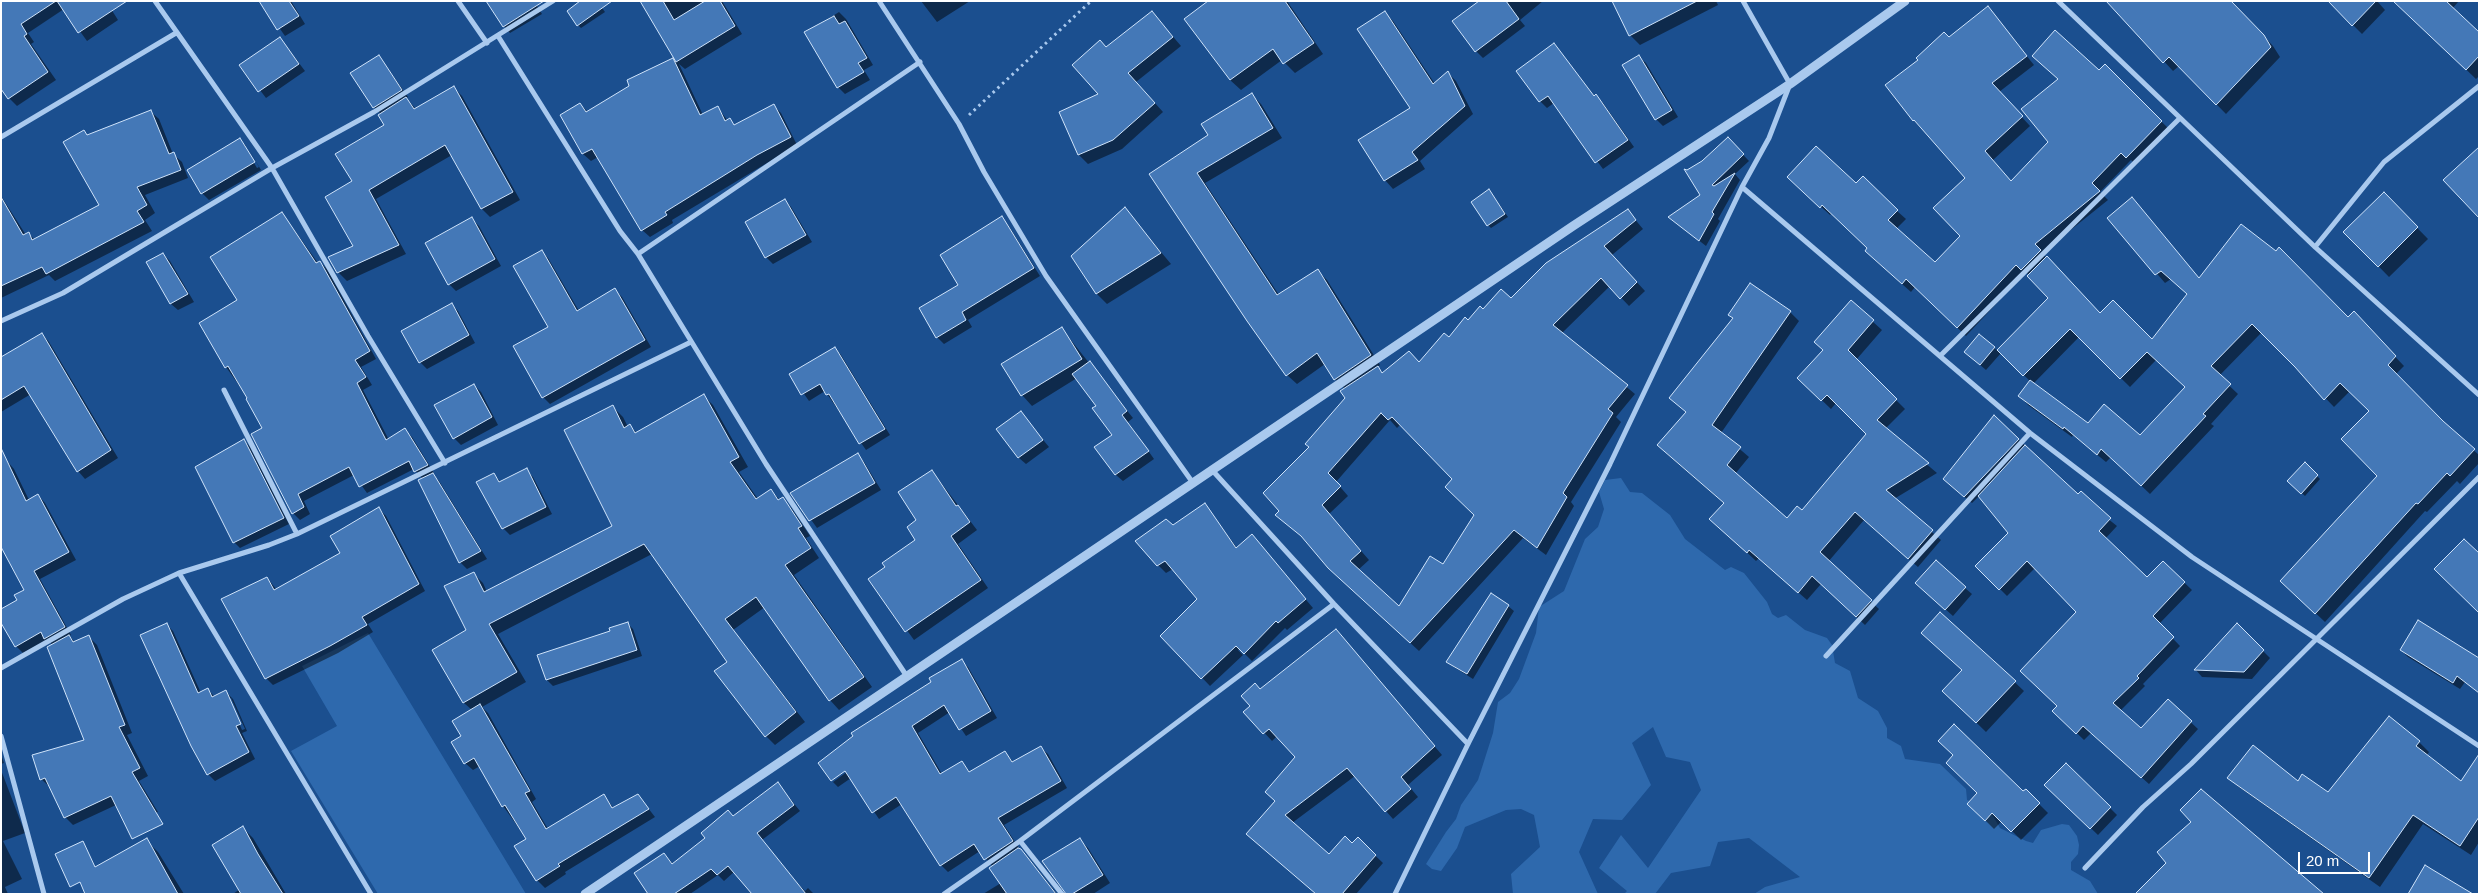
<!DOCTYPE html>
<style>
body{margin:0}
#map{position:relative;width:2480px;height:895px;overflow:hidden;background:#1b4f8f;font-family:Arial,sans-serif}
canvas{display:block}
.frame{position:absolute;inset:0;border:2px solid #fff;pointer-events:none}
.scale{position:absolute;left:2298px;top:852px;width:72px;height:22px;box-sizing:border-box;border:2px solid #fff;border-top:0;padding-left:6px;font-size:15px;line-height:18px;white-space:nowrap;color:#fff;-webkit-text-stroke:4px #1b4f8f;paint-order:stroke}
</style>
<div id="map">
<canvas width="2480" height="895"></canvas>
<div class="frame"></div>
<div class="scale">20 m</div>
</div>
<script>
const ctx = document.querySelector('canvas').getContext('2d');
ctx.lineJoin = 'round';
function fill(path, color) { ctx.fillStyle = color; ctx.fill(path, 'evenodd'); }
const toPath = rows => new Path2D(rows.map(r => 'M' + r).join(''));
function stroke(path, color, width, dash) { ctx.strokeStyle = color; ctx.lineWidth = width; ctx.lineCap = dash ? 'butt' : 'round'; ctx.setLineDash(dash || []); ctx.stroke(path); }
const green = toPath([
 [1621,478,1630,492,1642,493,1670,515,1685,539,1725,570,1731,567,1744,573,1767,602,1772,614,1778,618,1786,615,1805,630,1827,638,1832,645,1835,663,1850,671,1858,698,1878,711,1887,728,1887,738,1901,746,1905,759,1940,764,1966,789,1967,800,1989,809,2000,828,2026,841,2033,843,2041,830,2062,824,2069,825,2077,836,2079,845,2078,854,2071,862,2071,870,2090,881,2098,894,1754,894,1765,887,1800,877,1749,838,1718,842,1710,866,1671,873,1655,894,1624,894,1627,891,1599,868,1621,835,1648,868,1701,790,1690,762,1666,757,1653,727,1632,743,1651,785,1622,820,1593,819,1579,852,1598,894,1513,894,1511,874,1540,847,1534,815,1521,809,1506,810,1465,827,1457,848,1441,871,1432,869,1426,864,1446,832,1456,819,1461,805,1478,780,1493,733,1498,702,1510,693,1519,679,1536,633,1539,607,1564,591,1585,539,1598,527,1604,509,1599,492,1605,480],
 [368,633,526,894,378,894,291,751,337,726,302,666]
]);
const shadow = toPath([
 [1,1,106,1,118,20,87,41,64,9,28,33,34,42,31,44,56,80,17,106,9,98],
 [264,1,291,1,305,24,285,36,262,3],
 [534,1,542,14,510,33,504,26],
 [597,1,605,12,581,28,578,25],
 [654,1,722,1,742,34,685,69,679,64,703,115,718,108,728,121,735,126,773,105,781,113,797,145,672,220,673,223,650,237,642,230,598,157,591,161,583,154,561,115,580,104,588,112,673,59,678,63,645,6],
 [921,1,970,1,937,22],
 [1241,1,1287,1,1323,54,1295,73,1282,60,1241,90,1230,80],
 [1481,1,1543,1,1520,20,1525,26,1483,58,1476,51],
 [1613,1,1716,1,1718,5,1640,45,1630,35],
 [2108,1,2231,1,2273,46,2280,57,2226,114,2179,66,2173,71],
 [2329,1,2377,1,2385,10,2362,34],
 [2395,1,2459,1,2452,9,2479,34,2479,76,2476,79],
 [1988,8,2034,65,1999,92,2030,126,1993,160,2011,182,2050,142,2105,66,2170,130,2136,165,2131,160,2100,192,2108,200,2042,253,2100,315,2152,341,2188,294,2171,279,2165,283,2109,218,2200,279,2362,322,2404,366,2396,374,2444,424,2479,455,2479,463,2460,484,2457,481,2427,512,2425,511,2325,622,2291,590,2378,476,2371,411,2350,391,2334,407,2262,332,2219,376,2238,394,2211,424,2214,426,2150,494,2111,457,2106,462,2073,435,2072,437,2028,405,2020,396,2030,381,2001,353,1986,370,1965,352,1994,348,1998,351,2049,298,2026,272,1966,336,1915,287,1911,292,1875,260,1869,248,1832,213,1830,215,1797,185,1856,185,1897,211,1906,219,1896,229,1935,264,1962,236,1966,178,1914,120,1949,38],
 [2079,337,2130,387,2157,359,2187,387,2140,437,2088,425,2033,384],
 [839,12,846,19,873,65,864,70,870,80,845,94,838,87,806,33],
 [1152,12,1181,46,1136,82,1163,112,1122,149,1088,164,1079,155,1060,113,1100,95,1106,48],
 [1384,12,1393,21,1435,84,1448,73,1456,81,1473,114,1420,161,1425,169,1393,189,1385,180,1411,109],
 [280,38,305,71,266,98,241,65],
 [1554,45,1595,97,1603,103,1634,147,1603,169,1554,103,1547,108,1540,101],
 [379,56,408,97,406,98,416,109,454,88,462,96,520,200,490,217,482,209,452,155,376,199,406,254,347,281,338,272,355,247,354,182,386,125,381,114,374,107],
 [1639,57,1646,63,1678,117,1663,126,1656,119],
 [1252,95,1261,104,1282,138,1205,183,1279,295,1318,271,1327,280,1380,365,1377,367,1384,374,1419,363,1469,321,1483,311,1512,299,1628,211,1643,229,1612,255,1645,291,1629,306,1610,286,1562,333,1635,394,1616,417,1621,422,1571,502,1574,506,1546,555,1523,538,1419,651,1338,576,1306,540,1277,515,1281,512,1311,447,1346,398,1345,389,1335,379,1325,364,1297,384,1287,375,1248,320,1151,174,1209,135],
 [1390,420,1397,428,1401,424,1454,479,1475,515,1444,566,1400,608,1358,570,1369,560,1329,514,1348,496,1336,482],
 [150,111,159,119,173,154,182,162,188,178,145,195,155,213,145,220,152,231,55,281,49,275,1,298,1,196,26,235,29,234,35,240,101,205,84,132,88,136],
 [1728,139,1749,161,1735,174,1740,180,1718,219,1720,221,1706,246,1669,217,1702,196,1703,162],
 [240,140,246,146,244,146,257,168,259,167,247,146,261,170,209,200,202,193],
 [1492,194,1508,217,1491,228,1488,225],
 [2384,194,2428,239,2389,277,2345,232],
 [785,200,791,207,812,242,773,264,766,257],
 [1125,209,1171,264,1107,304,1097,294,1073,257],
 [282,213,318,263,320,262,327,269,376,359,361,367,372,385,363,390,389,440,405,430,412,437,434,473,432,474,439,481,487,559,467,569,460,562,423,479,414,469,367,493,354,475,304,501,310,514,300,520,293,513,264,429,249,399,226,367,200,323,239,301],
 [1001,218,1008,225,1040,276,968,320,972,327,944,344,937,337,960,285],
 [472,219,479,226,501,266,456,291,449,284,427,244],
 [541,251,548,258,579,311,615,290,622,297,651,347,550,404,543,397,549,328],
 [163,254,170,261,194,302,178,310,171,304,148,263],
 [1750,284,1790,312,1799,321,1721,433,1749,457,1735,474,1787,520,1802,512,1868,434,1836,403,1831,409,1807,386,1824,350,1851,302,1882,330,1856,360,1905,409,1885,429,1937,473,1894,499,1941,540,1918,567,1864,520,1828,562,1879,609,1865,625,1821,584,1807,600,1759,558,1756,561,1720,527,1725,504,1667,454],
 [451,304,458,311,475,343,427,369,420,362,403,331],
 [1062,329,1133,418,1128,422,1154,459,1123,481,1116,475,1114,435,1098,406,1077,378,1032,406,1022,395],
 [42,334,49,342,118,458,85,479,78,471,31,394,1,412,1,359],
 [835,348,841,355,890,435,866,450,825,391,809,401,790,374],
 [474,385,481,392,498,425,461,445,454,438],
 [703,395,713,405,748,467,739,472,758,499,771,491,780,500,783,499,792,509,810,536,806,538,819,558,794,575,872,687,839,710,830,700,765,607,733,630,805,722,775,745,766,736,729,662,652,554,498,634,526,682,482,707,488,713,536,799,532,802,548,829,604,795,614,809,638,795,655,817,565,872,566,874,545,888,537,880,527,839,503,806,480,766,473,770,465,763,463,737,472,710,464,703,433,650,468,630,473,573,483,583,487,592,614,526,613,407,623,417,628,427,630,426,637,433],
 [1021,413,1049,447,1026,464,1019,458],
 [2018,439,2078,495,2117,526,2105,539,2147,579,2163,562,2192,590,2159,624,2180,646,2143,684,2145,686,2120,711,2142,730,2168,701,2198,729,2149,784,2091,733,2084,740,2054,711,2059,706,2077,612,2035,568,2007,596,1977,566,2010,533,1979,496,1972,503,1951,486],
 [244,440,250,447,289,524,240,548,234,542],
 [857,455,864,462,881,490,817,528,792,493],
 [7,461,14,469,29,500,38,495,45,503,76,560,40,579,71,635,69,636,75,642,89,637,97,645,132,733,127,735,148,776,139,781,158,812,130,825,116,805,73,825,65,817,50,787,41,779,86,740,53,645,47,640,23,653,16,646,19,601,26,591],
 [2305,464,2320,479,2305,496,2289,481],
 [526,470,533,477,552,514,510,535,503,528,494,475,501,482],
 [932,471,977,530,958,544,988,588,914,640,870,579,887,567,917,540,918,521],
 [1205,505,1237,548,1252,536,1313,608,1287,630,1285,628,1252,661,1240,649,1238,650,1243,655,1210,686,1162,636,1199,600,1173,569,1166,573,1158,565,1173,527],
 [379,509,386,516,425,591,368,624,373,632,338,653,273,685,266,678,223,600,267,578,277,590,341,554],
 [1965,588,1972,594,1953,616,1924,590],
 [1508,606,1514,611,1473,679,1454,667,1448,661],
 [627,623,633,629,642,656,553,686,547,680,539,656,611,632],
 [166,624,173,631,201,693,208,690,215,697,226,692,233,699,247,731,242,733,255,759,215,781,208,774],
 [228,698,231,698,245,729,242,730],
 [2237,625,2270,658,2252,679,2202,677,2196,670],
 [1343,639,1442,755,1408,785,1418,797,1393,819,1355,776,1292,823,1329,856,1352,845,1358,839,1383,863,1356,894,1317,894,1248,834,1276,801,1297,757,1277,736,1272,741,1245,712,1252,706,1261,691],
 [2401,650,2479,657,2479,693,2465,682,2460,689,2408,657],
 [1982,651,2024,691,1986,732,1944,691],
 [961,661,968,667,997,718,966,736,950,712,918,733,942,774,961,762,971,773,1005,752,1014,763,1041,748,1048,754,1067,788,1004,825,1019,848,1017,849,1029,859,1057,894,983,894,1001,883,993,867,980,851,948,872,941,865,902,804,879,819,851,778,838,787,833,782,851,769,933,682],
 [2389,718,2419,742,2429,752,2427,755,2462,783,2479,766,2479,842,2471,855,2423,824,2380,887,2239,787,2229,777,2298,783,2328,794],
 [1,754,4,763,1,764],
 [2066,764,2117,815,2098,835,2046,785],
 [1,770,25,833,3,841,22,879,5,887,8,894,1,894],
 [778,784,800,811,762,840,798,884,805,891,808,888,814,894,753,894,734,872,724,881,718,875,690,894,650,894,664,854,674,865],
 [2026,791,2048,813,2021,840,2002,821,1994,829,1969,804,1979,793,2023,793],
 [243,828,253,838,286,894,233,894,240,889],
 [1080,840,1088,848,1110,883,1093,894,1066,894],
 [148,842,158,852,184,894,86,894]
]);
const building = toPath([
 [1,1,56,1,21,24,27,34,24,36,48,72,8,99,1,89,1,1],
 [57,1,127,1,78,33,57,1],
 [259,1,289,1,299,16,277,30,259,1],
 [486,1,544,1,503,27,486,1],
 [580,1,612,1,577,26,567,11,580,1],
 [640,1,663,1,674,20,705,1,720,1,735,26,676,62,640,1],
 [1208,1,1285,1,1314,43,1283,64,1273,49,1230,80,1184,19,1208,1],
 [1479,1,1506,1,1519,19,1475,52,1452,21,1479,1],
 [1612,1,1697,1,1629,36,1612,1],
 [2106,1,2231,1,2264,35,2271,47,2216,105,2169,57,2163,63,2106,1],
 [2328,1,2376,1,2352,26,2328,1],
 [2393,1,2446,1,2479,32,2479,56,2466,70,2393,1],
 [1988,6,2027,56,1992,83,2023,116,1985,151,2011,181,2048,142,2021,109,2058,79,2032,56,2055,30,2099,70,2105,64,2162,121,2126,158,2121,153,2092,183,2100,191,2035,244,2041,250,2021,270,2016,265,1957,328,1906,279,1902,284,1865,251,1867,248,1822,205,1820,208,1787,177,1816,146,1856,183,1863,176,1898,210,1888,220,1935,262,1960,236,1933,208,1965,178,1914,120,1913,121,1885,85,1918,60,1916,58,1944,32,1949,37,1988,6],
 [1152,11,1173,37,1128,73,1155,103,1113,140,1078,155,1059,112,1098,94,1072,65,1100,40,1106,47,1152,11],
 [1385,11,1433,84,1448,71,1465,106,1412,152,1418,160,1384,181,1358,140,1410,108,1357,29,1385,11],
 [834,16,839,24,845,21,867,58,858,63,864,72,837,88,804,32,834,16],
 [280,37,299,64,258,92,239,65,280,37],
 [1554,43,1594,96,1596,94,1628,140,1595,163,1548,96,1539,102,1516,71,1554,43],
 [379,55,402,90,373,108,350,73,379,55],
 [1639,55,1672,110,1655,120,1622,65,1639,55],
 [673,58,700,115,718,106,725,121,730,118,734,125,774,104,791,137,757,155,665,212,667,215,641,231,592,149,582,154,560,115,580,103,586,112,629,86,627,80,673,58],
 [454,86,513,192,481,209,445,145,369,190,399,245,337,273,328,257,353,246,325,197,352,181,335,154,384,125,378,115,406,97,414,109,454,86],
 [1252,93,1273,128,1197,173,1277,295,1318,269,1371,355,1334,380,1317,353,1286,376,1247,321,1149,174,1208,135,1201,124,1252,93],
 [151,110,169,154,174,152,181,170,137,187,147,205,137,211,144,222,46,274,42,267,1,286,1,197,23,235,29,232,32,240,99,205,63,142,84,130,87,135,151,110],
 [1728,137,1744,154,1712,185,1714,186,1735,173,1712,212,1714,214,1699,241,1668,217,1700,195,1684,169,1687,170,1702,161,1728,137],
 [240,138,255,162,201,194,187,170,240,138],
 [2479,147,2479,218,2443,180,2479,147],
 [1489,189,1505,214,1487,226,1471,202,1489,189],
 [2384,192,2418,227,2378,267,2343,232,2384,192],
 [2132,197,2199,278,2241,224,2276,251,2279,247,2348,317,2354,311,2396,356,2388,365,2443,421,2475,449,2450,476,2447,473,2418,504,2416,503,2315,614,2280,581,2377,476,2341,439,2369,411,2340,383,2324,400,2295,367,2252,324,2211,366,2231,384,2203,414,2206,416,2141,486,2101,449,2097,455,2064,427,2063,429,2018,396,2030,380,2088,423,2104,404,2140,435,2185,387,2147,352,2120,379,2070,329,2023,376,1997,350,2048,298,2027,276,2047,256,2100,313,2113,300,2152,339,2187,294,2161,271,2155,275,2107,218,2132,197],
 [785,199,806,235,765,258,745,222,785,199],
 [1125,207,1161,253,1096,294,1071,256,1125,207],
 [1628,209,1636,220,1604,246,1637,282,1620,299,1601,278,1553,325,1628,385,1608,409,1613,413,1563,493,1567,497,1537,548,1514,530,1410,643,1328,568,1301,536,1275,515,1279,511,1263,493,1309,447,1305,444,1345,398,1340,391,1378,366,1382,373,1409,351,1419,362,1444,333,1449,337,1465,317,1468,320,1480,306,1483,309,1501,289,1511,298,1546,263,1628,209],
 [1381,413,1388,420,1392,417,1452,479,1445,487,1474,515,1443,564,1430,556,1399,606,1350,561,1361,551,1322,505,1341,486,1328,473,1381,413],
 [282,212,316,263,320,261,370,351,355,360,366,377,357,383,386,440,405,428,428,465,414,472,409,461,359,487,349,467,298,494,304,507,292,514,251,434,262,428,246,399,247,398,228,366,225,368,199,323,237,300,210,257,282,212],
 [1002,216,1034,268,962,312,966,320,936,338,919,308,958,285,940,255,1002,216],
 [472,217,495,259,448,285,425,243,472,217],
 [542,250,577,311,615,288,645,340,542,398,513,346,548,327,513,266,542,250],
 [163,253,188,294,170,304,146,262,163,253],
 [1750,283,1791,311,1712,425,1741,447,1727,465,1787,518,1797,506,1802,510,1866,434,1827,395,1821,401,1797,378,1823,350,1814,342,1851,300,1874,320,1848,350,1897,399,1877,420,1929,463,1886,490,1933,530,1908,559,1855,512,1820,552,1872,600,1856,617,1812,576,1798,593,1749,550,1747,553,1709,519,1724,503,1657,445,1686,412,1669,398,1733,318,1728,315,1750,283],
 [452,303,469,335,419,363,401,331,452,303],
 [1062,327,1082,359,1021,396,1001,364,1062,327],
 [42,333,111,450,77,472,24,386,1,400,1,357,42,333],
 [1979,334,1995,347,1980,365,1964,352,1979,334],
 [835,347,885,429,859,444,829,394,826,395,820,384,801,395,789,374,835,347],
 [1090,361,1127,411,1122,415,1149,451,1115,475,1094,447,1112,435,1092,408,1096,406,1072,374,1090,361],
 [474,384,492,417,453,439,434,405,474,384],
 [704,394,739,457,730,462,756,499,771,489,778,500,783,497,802,526,798,528,811,548,785,565,864,677,829,701,756,597,725,619,796,712,765,737,714,671,727,662,644,544,489,624,517,672,463,703,432,650,466,630,444,586,474,572,484,592,612,526,564,430,613,405,624,428,630,424,635,433,704,394],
 [1021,411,1043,440,1018,458,996,429,1021,411],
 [1994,415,2019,439,1964,497,1943,479,1994,415],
 [244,439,284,518,233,543,195,467,244,439],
 [2025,445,2078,494,2081,491,2111,518,2099,531,2147,577,2163,561,2185,582,2153,616,2174,637,2137,676,2139,678,2113,703,2141,728,2168,699,2192,721,2141,778,2083,726,2076,734,2052,711,2057,706,2020,671,2076,612,2027,561,1999,590,1975,566,2008,533,1978,496,2025,445],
 [1,448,26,501,38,494,69,552,34,571,65,627,44,639,41,632,15,647,1,623,1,609,17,600,14,595,24,590,1,547,1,448],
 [858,453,875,483,809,521,790,493,858,453],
 [2305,462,2318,475,2301,494,2287,481,2305,462],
 [527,468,546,507,502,529,476,482,494,473,499,482,527,468],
 [932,470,956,506,958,505,970,522,951,536,981,580,905,632,868,579,885,567,882,563,915,540,907,527,916,520,898,492,932,470],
 [433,473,481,551,459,563,418,480,433,473],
 [1205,503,1236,548,1252,534,1306,599,1278,623,1276,621,1244,654,1236,646,1201,679,1160,636,1197,599,1165,561,1157,566,1135,541,1166,519,1173,525,1205,503],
 [379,507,419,584,362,617,367,625,330,646,265,679,221,599,267,577,274,590,340,553,330,536,379,507],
 [2464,539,2479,553,2479,613,2434,569,2464,539],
 [1936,560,1966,587,1945,610,1915,583,1936,560],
 [1491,593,1509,605,1467,674,1446,662,1491,593],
 [1940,612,2016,681,1976,723,1942,691,1962,670,1921,633,1940,612],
 [2418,620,2479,658,2479,693,2457,676,2453,683,2400,650,2418,620],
 [628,622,637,650,546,680,537,655,610,631,609,628,628,622],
 [167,623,198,693,208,688,212,697,226,690,241,724,236,726,249,752,207,775,191,746,140,635,167,623],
 [2237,623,2264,650,2244,672,2194,670,2237,623],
 [1336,629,1435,746,1401,777,1411,789,1385,812,1347,768,1285,815,1329,854,1345,836,1352,843,1358,837,1376,855,1342,894,1316,894,1246,834,1275,801,1265,792,1295,757,1269,729,1263,734,1243,712,1250,706,1241,696,1255,683,1260,689,1336,629],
 [69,635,73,642,89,635,125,725,119,727,140,768,132,772,163,824,132,839,111,796,64,818,45,778,40,780,32,755,84,740,47,647,69,635],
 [962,659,991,711,959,730,944,705,912,726,940,774,962,761,969,772,1005,751,1012,762,1041,746,1061,781,998,818,1013,841,984,860,974,844,940,866,896,797,872,813,845,771,831,781,818,763,853,736,851,733,931,682,929,678,962,659],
 [480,704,530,791,525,793,546,829,604,794,612,808,638,794,649,809,558,864,560,866,536,881,514,846,526,839,505,805,502,807,474,758,464,764,451,742,461,736,452,721,480,704],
 [2389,716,2420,741,2416,746,2461,781,2479,754,2479,817,2460,846,2413,815,2369,878,2227,778,2253,745,2298,781,2302,774,2328,792,2389,716],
 [1954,724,2023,791,2026,789,2040,803,2011,832,1992,813,1985,821,1967,804,1977,793,1946,763,1953,755,1938,741,1954,724],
 [2066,763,2111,807,2090,829,2044,785,2066,763],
 [778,782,794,805,757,833,806,894,752,894,728,866,717,875,711,869,674,894,648,894,634,873,664,853,672,864,705,838,701,833,728,810,733,816,778,782],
 [2201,789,2324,894,2135,894,2166,863,2157,852,2191,822,2180,810,2201,789],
 [243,826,258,854,283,894,241,894,212,845,243,826],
 [147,838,178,894,85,894,80,882,70,887,55,854,83,841,95,867,147,838],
 [1080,838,1103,875,1072,894,1066,894,1042,861,1080,838],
 [1018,848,1021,849,1056,894,1007,894,989,868,1018,848],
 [2425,865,2433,870,2473,894,2408,894,2425,865]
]);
const path = toPath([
 [969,115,1091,1]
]);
const minor = toPath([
 [155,1,272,168,368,336,445,463],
 [458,1,487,43],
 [879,1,959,124,984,172,1046,276,1193,483],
 [2058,1,2315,247,2479,395],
 [498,36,620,231,638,254,766,464,906,675],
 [1,137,176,33],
 [1742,187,2030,433,2192,557,2479,746],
 [2315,247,2384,162,2479,86],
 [638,254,920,62],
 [1,321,63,293,272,168,374,112,553,1],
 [1940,356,2179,119],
 [224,390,297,534],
 [1212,470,1334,604,1468,744],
 [179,573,269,545,297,534,691,342],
 [1826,656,2030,433],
 [1,668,123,599,179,573,371,894],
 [1,736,44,894],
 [1020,841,1062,894],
 [2085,868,2143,807,2191,764,2479,477],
 [944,894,1020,841,1334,604],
 [1395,894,1468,744,1610,464,1742,187,1769,138,1790,84,1743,1]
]);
const tertiary = toPath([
 [585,894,1573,226,1790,84,1905,1]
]);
fill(green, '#2e69ad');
fill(shadow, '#0007');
fill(building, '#4478b7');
stroke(building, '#cfe3fa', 1);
stroke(path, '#a9c9ee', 3, [2.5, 4]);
stroke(minor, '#a9c9ee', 5);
stroke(tertiary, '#a9c9ee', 9);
</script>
